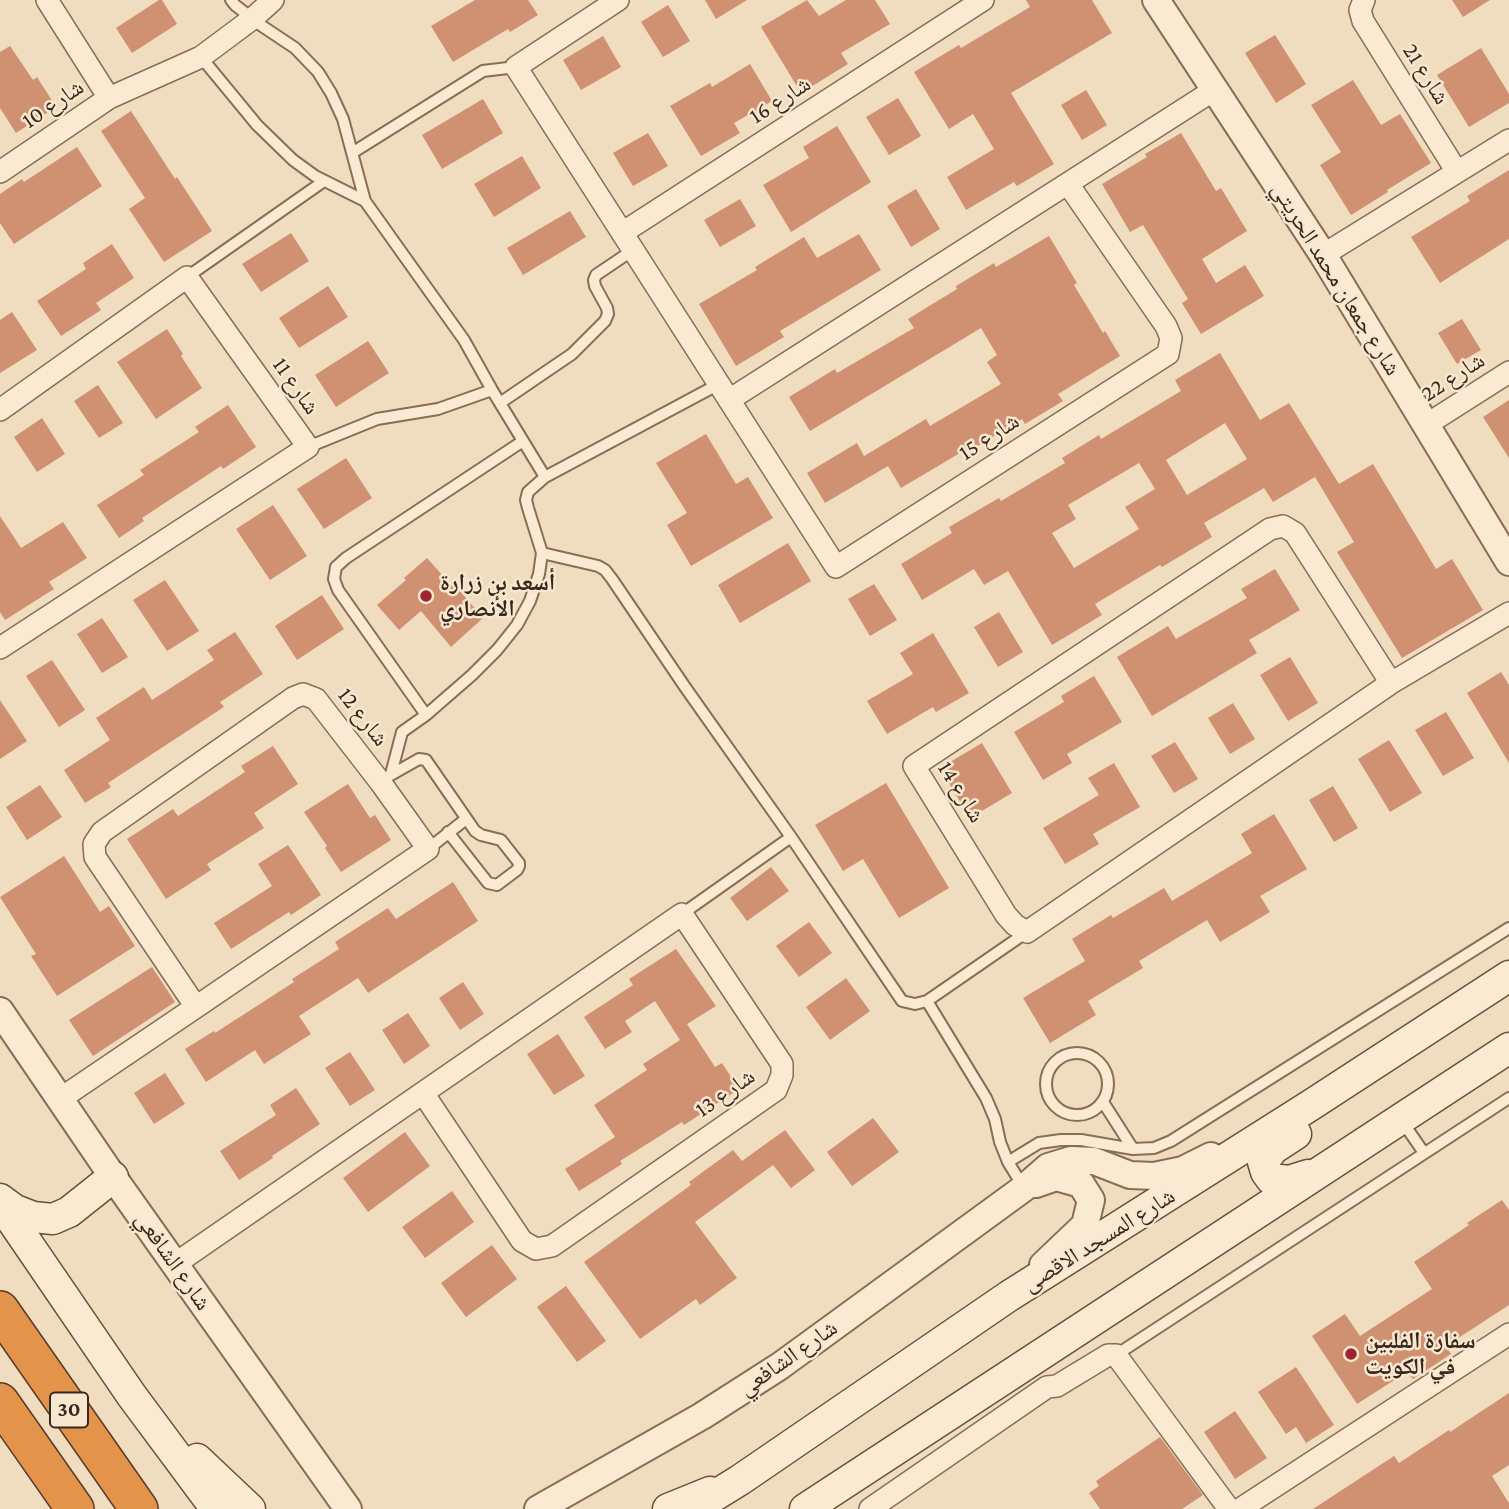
<!DOCTYPE html>
<meta charset="utf-8">
<style>
body{margin:0}
canvas{display:block;background:#f0dcbe}
</style>
<canvas width="1509" height="1509"></canvas>
<script>
const ctx = document.querySelector('canvas').getContext('2d');
ctx.lineJoin = 'round';
function fill(path, color) { ctx.fillStyle = color; ctx.fill(path, 'evenodd'); }
const toPath = rows => new Path2D(rows.map(r => 'M' + r).join(''));
function stroke(path, color, width, dash) { ctx.strokeStyle = color; ctx.lineWidth = width; ctx.lineCap = dash ? 'butt' : 'round'; ctx.setLineDash(dash || []); ctx.stroke(path); }
function label(font, color, halo, rows, align = 'center') {
  ctx.font = font + ' "Crimson Pro","Noto Naskh Arabic",serif'; ctx.lineWidth = 5; ctx.setLineDash([]); ctx.textBaseline = 'middle'; ctx.strokeStyle = halo; ctx.fillStyle = color; for (const [text, x, y, turn = 0] of rows) {
    ctx.save(); ctx.translate(x, y); ctx.rotate((+turn || 0) * Math.PI / 180); ctx.textAlign = isNaN(turn) ? turn : align; if (halo) ctx.strokeText(text, 0, 0); ctx.fillText(text, 0, 0); ctx.restore();
  }
}
const building = toPath([
 [159,0,162,0,177,24,132,53,116,28],
 [475,0,528,0,538,15,510,32,508,29,453,62,431,26],
 [705,0,747,0,716,19],
 [807,0,819,16,846,0,875,0,890,24,841,53,848,64,801,93,761,27],
 [1026,0,1092,0,1112,33,1011,93,1054,164,1017,186,1014,182,966,210,947,177,994,149,973,114,949,129,914,72,959,45,961,48,1030,7],
 [1452,0,1490,0,1463,17],
 [668,5,690,41,663,57,641,22],
 [1275,35,1306,84,1276,103,1245,53],
 [603,36,621,67,581,90,563,60],
 [10,46,33,80,37,77,56,107,16,133,0,108,0,52],
 [1481,48,1509,94,1509,103,1469,127,1437,75],
 [750,64,772,101,734,123,740,133,701,156,670,106,710,83,712,87],
 [1353,80,1381,125,1400,114,1431,163,1387,190,1388,192,1351,215,1320,165,1341,152,1311,105],
 [1086,90,1107,125,1082,140,1061,105],
 [898,98,921,136,889,155,866,117],
 [483,99,503,133,442,169,422,135],
 [131,111,175,179,177,177,212,231,164,262,129,209,145,198,101,131],
 [837,126,871,182,791,232,763,185,809,158,803,147],
 [648,133,668,166,633,186,613,153],
 [1181,133,1216,191,1221,188,1247,231,1202,259,1216,283,1245,265,1264,296,1201,334,1182,303,1188,299,1143,225,1130,232,1102,184,1147,157,1145,154],
 [77,147,102,186,14,244,0,223,0,194,22,179,24,182],
 [522,156,541,188,494,217,474,184],
 [1509,170,1509,239,1440,283,1411,237,1470,201,1467,196],
 [916,189,940,229,911,247,887,206],
 [740,199,756,226,720,247,704,220],
 [570,211,586,237,523,275,507,248],
 [291,233,309,261,261,292,242,264],
 [859,234,881,270,780,331,784,337,736,366,699,304,757,270,755,267,804,237,817,258],
 [1049,236,1077,283,1074,285,1103,333,1105,331,1120,356,1058,394,1063,401,1025,424,1022,419,966,453,965,450,901,488,888,466,825,503,807,473,857,443,864,456,926,419,930,426,1001,384,987,362,997,355,981,328,810,431,789,397,835,369,837,373,914,328,908,319,957,289,956,286,994,263,996,267],
 [112,244,134,278,96,303,101,310,61,336,37,301,86,269,83,263],
 [328,286,348,317,299,348,279,318],
 [12,312,37,350,0,373,0,320],
 [1462,319,1481,350,1457,364,1438,333],
 [167,329,183,354,181,356,202,388,156,419,117,362],
 [368,341,389,373,336,407,315,375],
 [1220,353,1260,420,1289,403,1339,484,1373,464,1436,569,1452,559,1483,610,1402,658,1337,552,1354,542,1315,477,1273,502,1264,488,1204,523,1212,537,1162,567,1160,565,1095,604,1102,615,1052,645,1008,571,984,585,974,569,922,600,901,564,952,533,949,527,999,498,1001,501,1065,463,1062,458,1099,435,1101,439,1181,391,1175,380],
 [1225,423,1247,459,1187,495,1166,460],
 [1139,463,1155,489,1125,507,1139,529,1074,568,1052,533,1076,519,1068,505],
 [98,385,123,423,99,438,74,401],
 [1509,400,1509,458,1483,417],
 [228,405,256,447,223,469,221,466,142,518,144,521,119,538,97,505,144,475,140,470,199,432,195,427],
 [42,418,65,454,37,472,14,437],
 [706,434,736,484,748,477,773,518,691,566,667,525,687,513,656,463],
 [346,458,372,498,324,529,297,489],
 [273,505,307,556,270,580,236,529],
 [0,516,21,548,63,522,87,558,49,582,54,589,5,620,0,612],
 [788,543,811,581,740,623,718,585],
 [427,558,452,586,454,584,483,618,451,647,421,611,399,630,377,605,406,580,404,578],
 [1275,569,1300,610,1249,640,1257,653,1152,716,1117,657,1168,626,1176,639,1247,598,1241,589],
 [165,580,199,631,167,651,133,600],
 [874,584,897,620,870,636,848,599],
 [322,595,344,629,297,660,275,626],
 [999,612,1023,652,998,667,974,627],
 [102,618,128,657,102,673,77,634],
 [235,632,263,674,220,702,224,707,108,783,111,787,85,803,64,770,110,740,96,718,144,687,152,700,214,660,207,650],
 [933,633,969,693,936,712,933,707,887,734,867,701,913,674,900,653],
 [1290,657,1318,703,1288,721,1260,675],
 [52,660,85,710,59,727,26,676],
 [1501,672,1509,685,1509,763,1467,693],
 [1094,676,1122,722,1067,754,1072,763,1043,780,1014,732,1064,702,1061,696],
 [0,700,27,741,0,759],
 [1233,703,1255,739,1230,754,1208,718],
 [1446,712,1474,758,1443,776,1415,730],
 [1389,740,1422,793,1390,812,1358,759],
 [1175,742,1198,779,1174,793,1151,756],
 [982,743,1012,793,970,818,940,768],
 [273,746,298,784,254,813,264,828,207,864,211,870,166,899,127,839,173,809,178,816,245,772,241,766],
 [1114,763,1140,807,1093,834,1099,844,1065,864,1043,828,1099,795,1088,778],
 [886,783,949,888,899,918,863,859,843,871,815,825],
 [348,784,370,818,375,815,391,840,341,872,325,848,327,846,304,812],
 [40,785,62,817,27,840,6,807],
 [1333,786,1358,828,1334,842,1309,800],
 [1274,814,1307,869,1260,896,1270,912,1220,942,1207,920,1139,961,1143,968,1088,1001,1096,1015,1050,1043,1023,998,1085,961,1072,939,1111,915,1113,918,1164,888,1172,901,1252,853,1241,834],
 [288,845,321,895,291,915,289,912,231,949,214,923,272,886,258,864],
 [64,856,100,912,109,906,135,946,57,996,31,956,36,954,0,897],
 [771,867,789,891,747,921,730,898],
 [453,882,478,921,368,993,358,978,299,1016,311,1034,264,1064,255,1050,206,1082,185,1049,214,1031,215,1033,294,982,292,979,339,949,335,942,388,908,396,919],
 [809,922,832,953,799,977,776,946],
 [676,949,716,1006,687,1024,715,1067,722,1063,739,1089,684,1125,682,1122,620,1161,622,1164,579,1191,565,1169,615,1137,594,1105,647,1070,643,1064,680,1040,655,1001,625,1021,632,1032,605,1049,584,1017,633,985,629,979],
 [152,967,175,1002,93,1056,69,1020],
 [846,978,870,1011,830,1040,806,1007],
 [463,982,484,1014,460,1030,439,998],
 [408,1013,430,1046,404,1064,382,1030],
 [558,1034,585,1076,554,1095,527,1054],
 [350,1052,375,1090,350,1106,325,1068],
 [165,1073,185,1104,154,1124,134,1093],
 [296,1088,320,1124,272,1156,273,1158,239,1180,220,1151,276,1115,270,1105],
 [873,1118,899,1152,852,1186,827,1152],
 [785,1130,815,1170,791,1188,773,1165,695,1222,737,1278,700,1305,696,1299,640,1339,584,1262,691,1185,689,1182,733,1150,742,1161],
 [405,1132,430,1166,368,1212,343,1178],
 [452,1191,474,1222,425,1258,402,1227],
 [1502,1200,1509,1210,1509,1305,1446,1346,1451,1354,1413,1379,1407,1372,1357,1404,1312,1336,1345,1314,1360,1336,1432,1289,1414,1262,1469,1225,1467,1223],
 [492,1245,517,1279,466,1317,441,1283],
 [566,1286,606,1341,577,1362,537,1307],
 [1296,1367,1334,1425,1306,1443,1296,1427,1286,1434,1258,1392],
 [1509,1393,1509,1465,1492,1476,1509,1503,1509,1509,1313,1509,1394,1456,1399,1463,1449,1430,1450,1432],
 [1235,1411,1267,1458,1235,1479,1204,1432],
 [1160,1437,1203,1495,1182,1509,1100,1509,1089,1493,1099,1486,1096,1481]
]);
const service = toPath([
 [231,0,235,5,262,26,295,48,318,72,331,93,343,119,365,201,464,340,492,390,545,477],
 [201,57,257,125,293,160,315,176,365,201],
 [352,153,483,71,516,67],
 [187,277,324,181],
 [500,403,572,354,605,321,608,314,607,308,595,286,594,280,596,275,633,250],
 [308,447,377,419,438,409,492,390],
 [542,553,598,566,605,570,612,579,685,687,791,837,902,1001,915,1004,927,1001,986,1098,995,1119,1000,1142,1008,1162,1024,1188],
 [426,715,338,590,334,579,336,567,346,558,523,441],
 [391,774,402,732,426,715,472,675,497,650,517,625,530,601,539,574,542,553,528,508,526,500,528,492,545,477,719,384],
 [389,776,419,759,426,760,475,831,481,835,501,840,519,863,519,866,517,870,497,885,488,883,448,832],
 [428,849,466,819],
 [682,914,791,837],
 [927,1001,1027,932],
 '1046 1084a31 31 0 1 1 62 0a31 31 0 1 1-62 0Z',
 [1103,1102,1133,1149],
 [1402,1121,1424,1153],
 [1008,1162,1039,1143,1061,1140,1081,1140,1133,1149,1154,1148,1171,1141,1509,928],
 [1116,1355,1509,1098]
]);
const minor = toPath([
 [47,0,109,98],
 [618,0,516,67,836,567,1168,354,1171,338,1166,326,1068,184],
 [1364,0,1360,10,1363,21,1457,172],
 [0,172,109,98,201,57,252,19,273,0],
 [622,233,983,0],
 [1323,255,1509,140],
 [729,400,1214,90],
 [0,410,187,277,308,447,0,648],
 [1426,425,1509,372],
 [1391,683,1295,533,1283,526,1270,529,914,766,1006,915,1015,925,1027,932,1391,683,1509,613],
 [60,1099,196,1007,428,849,381,783,316,699,303,694,293,698,102,832,94,844,95,857,196,1007],
 [175,1264,682,914,782,1064,782,1075,776,1090,552,1246,536,1249,522,1241,423,1093],
 [870,1509,1047,1387,1057,1386,1108,1355,1116,1355,1229,1509],
 [1240,1509,1509,1334]
]);
const tertiary = toPath([
 [1156,0,1323,255,1509,562],
 [0,1011,113,1177,348,1509],
 [1036,1184,1056,1177,1081,1184,1091,1200,1085,1225,1043,1265],
 [538,1509,702,1416,780,1366,1024,1188,1048,1167,1071,1160,1094,1161,1130,1175,1154,1176,1183,1170,1211,1156]
]);
const secondary = toPath([
 [1296,1134,1273,1149,1263,1162,1266,1172,1271,1179,1289,1181,1308,1175],
 [0,1199,15,1210,33,1217,53,1219,69,1212,113,1177],
 [0,1203,132,1396,216,1509],
 [197,1459,250,1509],
 [668,1509,710,1492],
 [693,1509,740,1480,1009,1296,1311,1105,1509,976],
 [805,1509,1509,1048]
]);
const motorway = toPath([
 [0,1310,139,1509],
 [0,1402,75,1509]
]);
const markers = [
 [426,596,7,"#9a242f"],
 [1351,1354,7,"#9a242f"]
];
const shields = [
 [69,1410,38]
];
const shieldNames = [
 ["30",69,1410]
];
const streetNames = [
 ["شارع 21",1426,74,58],
 ["شارع 16",780,100,-33],
 ["شارع 10",53,104,-34],
 ["شارع جمعان محمد الحريتي",1336,279,58],
 ["شارع 22",1453,377,-33],
 ["شارع 11",296,386,55],
 ["شارع 15",989,437,-33],
 ["شارع 12",363,717,52],
 ["شارع 14",961,792,58],
 ["شارع 13",725,1093,-35],
 ["شارع المسجد الاقصى",1099,1240,-32],
 ["شارع الشافعي",173,1261,55],
 ["شارع الشافعي",788,1358,-35]
];
const poiNames = [
 ["أسعد بن زرارة",440,583],
 ["الأنصاري",440,609],
 ["سفارة الفلبين",1365,1341],
 ["في الكويت",1365,1367]
];
fill(building, '#d09172');
stroke(service, '#896d56', 14);
stroke(minor, '#896d56', 24);
stroke(tertiary, '#896d56', 30);
stroke(secondary, '#6a4e3a', 33);
stroke(motorway, '#563b2b', 40);
stroke(service, '#faead2', 10);
stroke(minor, '#faead2', 21);
stroke(tertiary, '#faead2', 26);
stroke(secondary, '#faead2', 30);
stroke(motorway, '#e4934a', 37);
for (const [x, y, r, color] of markers) { const dot = new Path2D(); dot.arc(x, y, r, 0, 2 * Math.PI); ctx.fillStyle = color; ctx.fill(dot); stroke(dot, '#f7e7ce', 2.5); }
for (const [x, y, w] of shields) { const box = new Path2D(); box.roundRect(x - w / 2, y - 17.5, w, 35, 5); ctx.fillStyle = '#f7e7ce'; ctx.fill(box); stroke(box, '#37271c', 2); }
label('bold 21px', '#37271c', null, shieldNames);
label('23px', '#37271c', '#f7e7ce', streetNames);
label('bold 23px', '#37271c', '#f7e7ce', poiNames, 'left');
</script>
